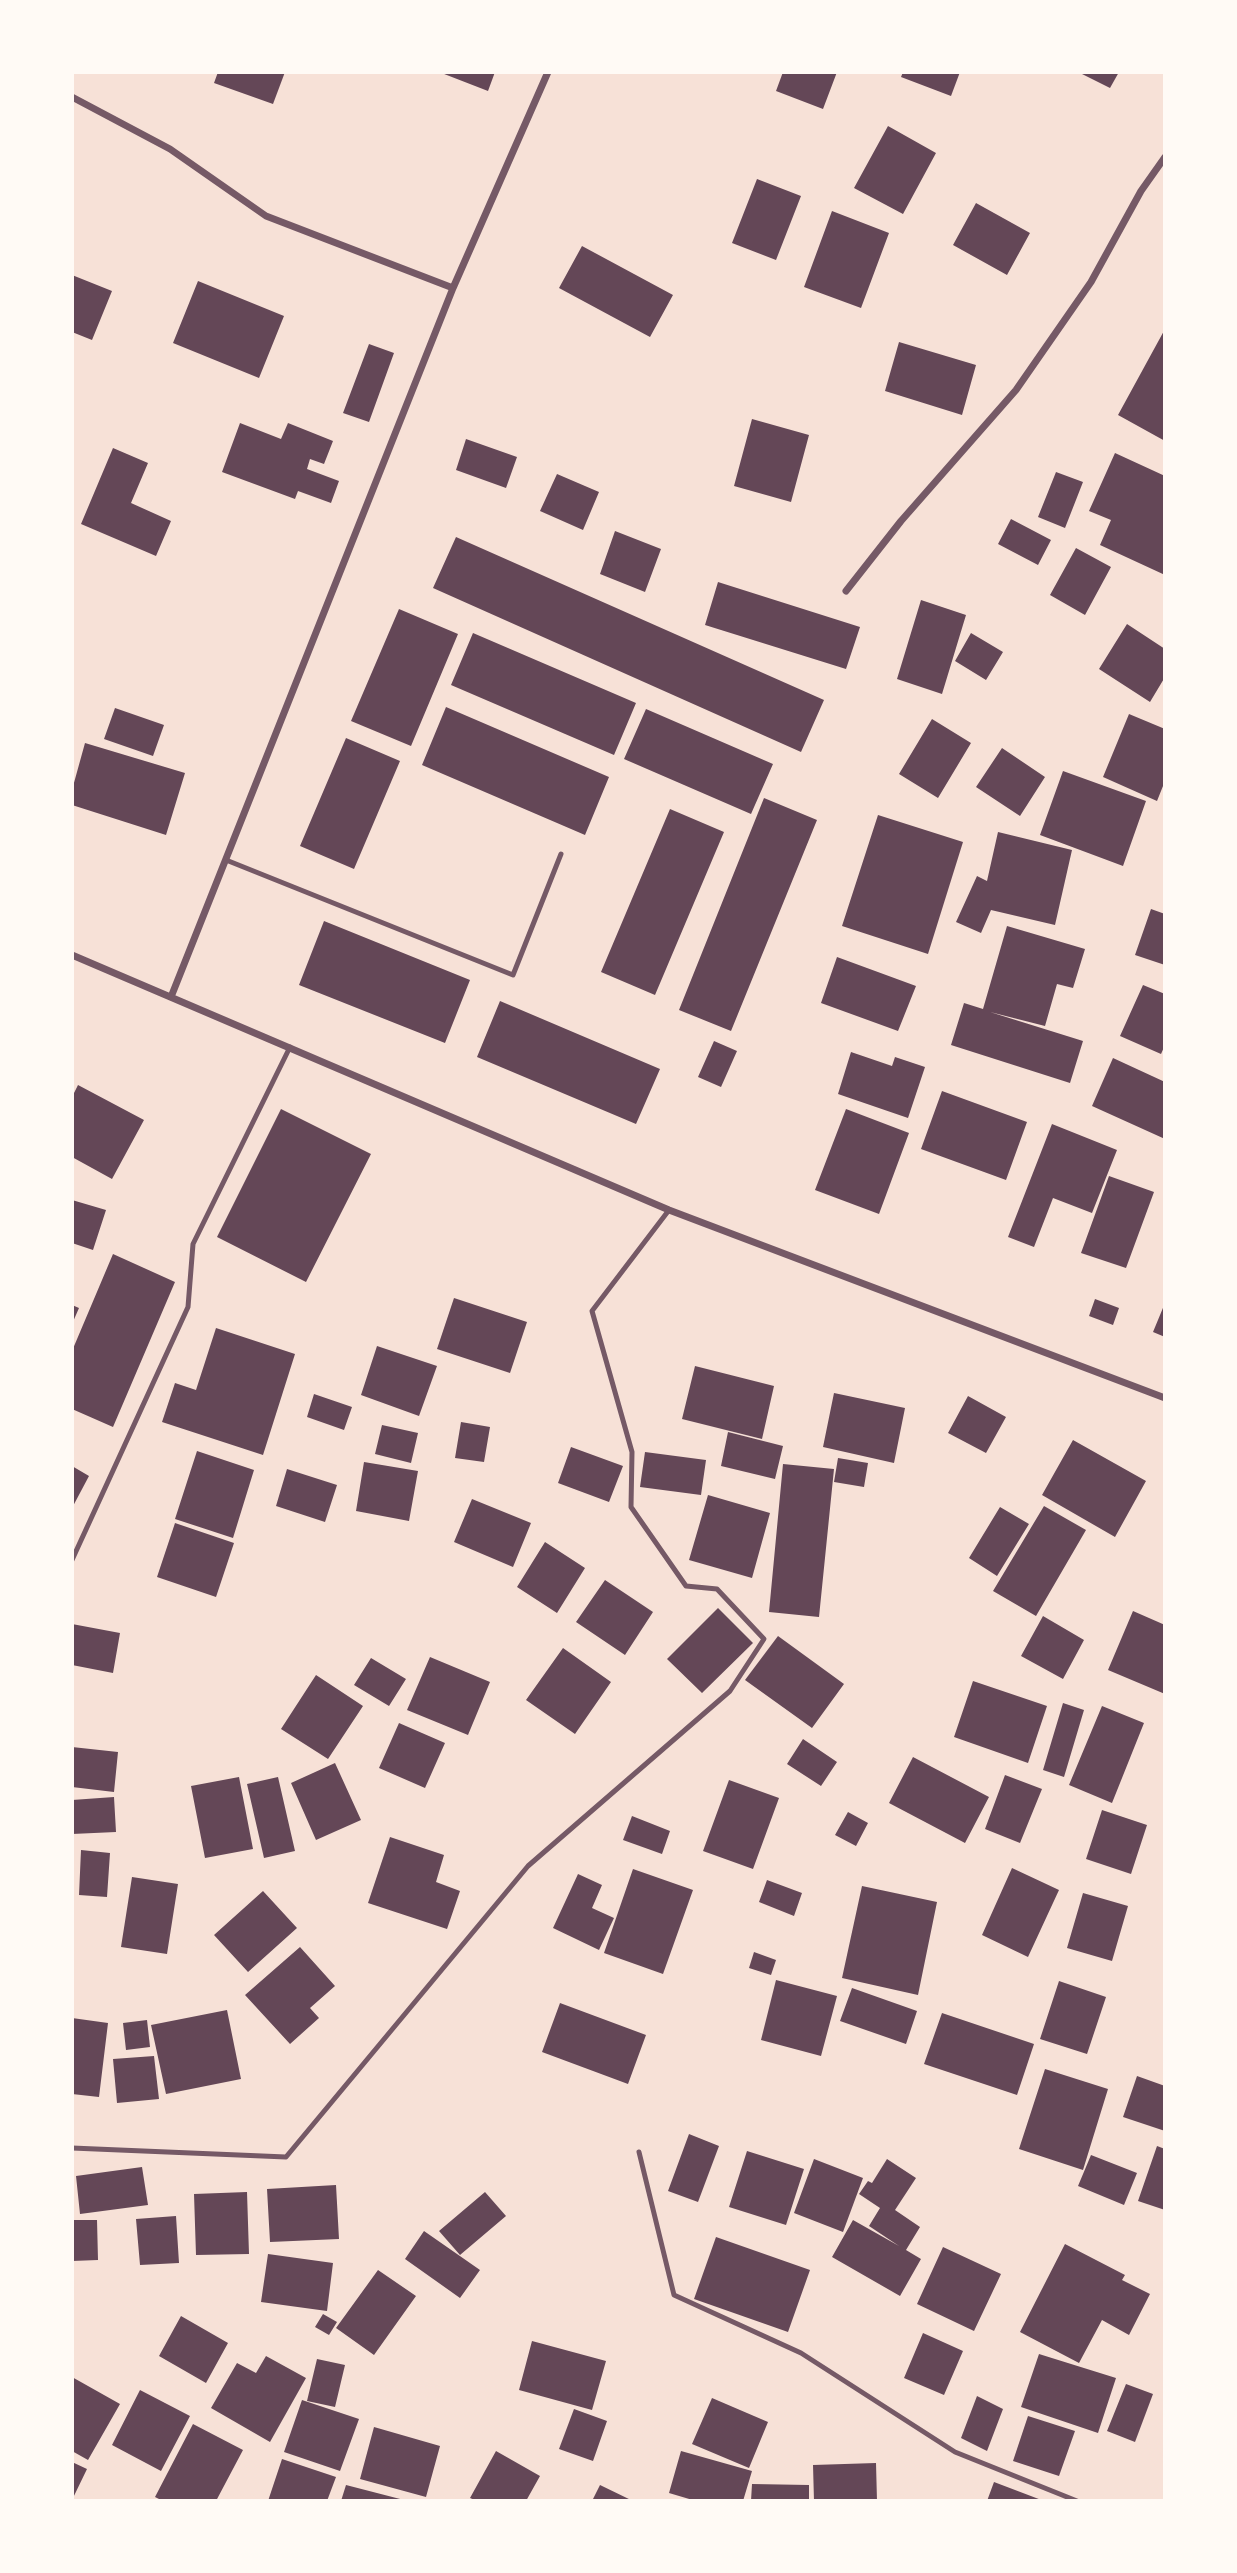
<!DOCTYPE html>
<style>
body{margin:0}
#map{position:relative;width:1237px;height:2573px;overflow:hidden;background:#f7e1d7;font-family:Ubuntu,sans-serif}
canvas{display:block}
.frame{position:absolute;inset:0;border:74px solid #fffaf5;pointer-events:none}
</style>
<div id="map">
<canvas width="1237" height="2573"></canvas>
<div class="frame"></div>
</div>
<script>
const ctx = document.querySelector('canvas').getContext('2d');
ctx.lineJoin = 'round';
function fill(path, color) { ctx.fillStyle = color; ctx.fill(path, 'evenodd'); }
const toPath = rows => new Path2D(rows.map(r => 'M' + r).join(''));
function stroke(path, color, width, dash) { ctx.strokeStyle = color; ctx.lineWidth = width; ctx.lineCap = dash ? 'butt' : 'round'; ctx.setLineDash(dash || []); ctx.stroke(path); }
const building = toPath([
 [218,72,285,72,273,104,214,83],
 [439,72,495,72,488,91],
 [783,72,837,72,823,109,776,91],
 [903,72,960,72,951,96,901,77],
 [1078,72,1119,72,1110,88],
 [888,126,936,153,903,214,854,188],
 [757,179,801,196,776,260,732,243],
 [976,203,1030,233,1007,275,953,245],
 [832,211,889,233,861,308,804,287],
 [582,246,673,295,650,337,559,288],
 [72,275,112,291,92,340,72,332],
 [198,281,284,316,259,378,173,343],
 [1165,329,1165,441,1118,415],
 [899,342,976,365,962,415,885,391],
 [369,344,394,353,369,422,343,413],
 [752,419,809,435,791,502,734,486],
 [240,423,281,439,288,423,333,441,324,464,310,459,307,469,339,481,331,503,298,491,295,499,222,472],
 [466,439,517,457,506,488,456,470],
 [113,448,148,463,131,503,171,521,156,556,81,524],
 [1115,453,1165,476,1165,575,1100,545,1111,520,1089,511],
 [1056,472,1083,482,1065,528,1038,517],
 [557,474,599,492,583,530,540,511],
 [1011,519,1051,540,1038,565,998,544],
 [615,531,661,549,645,592,600,574],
 [456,537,824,700,801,752,433,588],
 [1076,548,1111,567,1085,615,1050,595],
 [718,582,860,627,846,669,705,625],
 [921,600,966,615,942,694,897,679],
 [399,609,458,634,411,746,351,721],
 [1127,624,1165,649,1165,677,1150,702,1099,669],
 [473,633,636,703,614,755,451,685],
 [971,633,1003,652,986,680,955,661],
 [446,707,609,777,585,835,422,765],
 [115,708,164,725,153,756,104,739],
 [646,709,773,764,751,814,624,759],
 [1129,714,1165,729,1165,781,1157,801,1103,777],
 [932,719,971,743,938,798,899,774],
 [346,738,400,761,354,869,300,846],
 [85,743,185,773,166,835,72,805,72,790],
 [1002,748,1045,777,1020,816,976,787],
 [1063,771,1146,801,1123,866,1040,835],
 [764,798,817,820,731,1031,679,1010],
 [670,809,724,832,655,995,601,972],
 [878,815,963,842,928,954,842,926],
 [998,832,1072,850,1055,925,991,910,981,933,956,922,977,876,987,881],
 [1151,909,1165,914,1165,965,1135,955],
 [324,921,470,980,445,1043,299,985],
 [1007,926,1085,949,1073,988,1057,984,1045,1026,990,1012,1083,1041,1070,1083,951,1045,964,1003,983,1009],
 [837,957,916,986,898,1031,821,1003],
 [1143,985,1165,994,1165,1045,1161,1054,1120,1036],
 [500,1001,660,1069,636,1124,477,1057],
 [714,1041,737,1051,721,1087,698,1077],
 [851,1052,892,1066,895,1057,925,1067,908,1118,838,1094],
 [1113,1058,1165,1082,1165,1139,1092,1106],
 [78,1085,144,1120,112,1179,72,1157,72,1097],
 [942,1091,1027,1122,1006,1180,921,1149],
 [281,1109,371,1154,306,1282,217,1237],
 [846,1109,909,1133,879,1214,815,1190],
 [1052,1124,1117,1150,1092,1213,1053,1198,1034,1247,1008,1237],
 [1109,1176,1154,1192,1126,1268,1081,1253],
 [72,1200,106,1210,93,1250,72,1243],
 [113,1254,175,1282,113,1427,72,1409,72,1351],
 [454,1298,527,1322,510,1373,437,1349],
 [1095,1299,1119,1308,1113,1325,1089,1316],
 [1165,1303,1165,1337,1153,1332],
 [72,1305,79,1308,72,1324],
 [216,1328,295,1354,263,1455,162,1422,175,1383,196,1390],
 [377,1346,437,1366,419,1416,361,1395],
 [695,1366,774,1386,762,1439,682,1419],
 [834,1393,905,1408,894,1463,823,1447],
 [314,1394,352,1407,344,1430,307,1417],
 [968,1396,1006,1417,986,1453,948,1433],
 [461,1422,490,1427,484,1462,455,1458],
 [382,1425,418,1433,411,1463,375,1454],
 [728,1432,783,1446,775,1479,721,1466],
 [1073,1440,1146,1481,1115,1537,1042,1495],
 [571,1447,623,1466,609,1502,558,1483],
 [197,1451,254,1470,233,1538,175,1519],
 [645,1452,706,1460,701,1495,640,1487],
 [838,1458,868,1463,864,1487,834,1482],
 [364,1462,418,1471,409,1521,356,1511],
 [783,1464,834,1469,819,1617,769,1612],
 [72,1466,89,1476,72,1508],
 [287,1469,337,1485,325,1522,276,1506],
 [708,1495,770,1513,752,1578,689,1560],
 [472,1499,531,1523,513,1567,454,1542],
 [1044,1506,1086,1530,1036,1616,993,1591],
 [1000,1507,1029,1524,997,1576,969,1558],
 [175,1523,234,1543,216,1597,157,1577],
 [545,1542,585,1568,557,1613,517,1587],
 [605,1580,653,1612,625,1655,576,1622],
 [718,1608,753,1643,702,1693,667,1659],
 [1133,1611,1165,1625,1165,1694,1108,1670],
 [1043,1616,1084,1640,1063,1679,1021,1656],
 [72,1624,120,1633,113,1673,72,1665],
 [778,1636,844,1684,812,1728,745,1680],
 [563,1648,611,1682,575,1734,526,1700],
 [430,1657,490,1682,468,1735,407,1710],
 [371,1658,406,1679,389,1706,354,1685],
 [316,1675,363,1706,328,1759,281,1729],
 [973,1681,1047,1706,1028,1763,954,1737],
 [1063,1703,1084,1710,1064,1777,1043,1770],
 [1102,1706,1144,1723,1112,1803,1069,1785],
 [399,1723,445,1743,425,1788,379,1768],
 [803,1739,837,1762,821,1786,787,1764],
 [72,1747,118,1752,114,1792,72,1787],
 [913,1757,989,1797,965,1843,889,1803],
 [335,1763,361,1820,316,1840,291,1783],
 [1005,1775,1042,1789,1020,1843,985,1829],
 [239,1777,253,1849,205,1858,191,1786],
 [278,1777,295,1851,264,1858,247,1784],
 [729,1780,779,1798,753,1869,703,1851],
 [114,1797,116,1832,72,1834,72,1800],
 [1102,1810,1147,1825,1131,1874,1086,1859],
 [848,1812,868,1823,856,1846,835,1835],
 [632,1816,670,1831,662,1854,623,1840],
 [390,1837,444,1855,436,1882,460,1891,447,1929,368,1903],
 [81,1850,110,1853,107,1897,79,1895],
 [1012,1868,1059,1890,1028,1957,982,1935],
 [633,1869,693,1890,663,1974,604,1953],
 [578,1874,602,1885,592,1908,614,1918,599,1950,553,1928],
 [132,1877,178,1884,167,1954,121,1947],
 [767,1880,802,1893,794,1916,759,1902],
 [862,1886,937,1902,918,1995,842,1978],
 [263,1891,297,1928,248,1972,214,1935],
 [1083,1893,1128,1906,1112,1961,1067,1948],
 [300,1947,335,1986,310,2008,319,2018,290,2044,245,1995],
 [754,1952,776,1960,771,1975,749,1968],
 [776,1980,837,1996,821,2056,761,2040],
 [1059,1981,1106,1997,1087,2054,1040,2039],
 [852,1988,917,2011,906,2044,840,2021],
 [560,2003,646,2035,628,2084,542,2052],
 [227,2010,241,2079,166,2094,151,2025],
 [942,2013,1034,2044,1017,2095,924,2064],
 [72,2018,108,2023,99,2097,72,2094],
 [147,2020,150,2047,126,2050,123,2023],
 [154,2056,159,2099,117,2103,113,2059],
 [1045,2069,1108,2089,1083,2170,1019,2149],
 [1137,2076,1165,2086,1165,2131,1123,2117],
 [689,2134,719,2146,698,2202,668,2191],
 [1157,2146,1165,2149,1165,2210,1138,2201],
 [747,2151,804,2169,786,2225,729,2207],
 [1091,2155,1137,2173,1124,2205,1078,2186],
 [814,2159,863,2178,843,2232,794,2213],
 [887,2159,916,2178,895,2210,920,2227,906,2250,921,2259,900,2296,832,2257,853,2220,899,2246,869,2226,880,2208,859,2194,868,2181,872,2183],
 [142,2167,148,2205,80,2214,76,2176],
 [336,2185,339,2239,270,2242,267,2189],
 [247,2192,249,2254,196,2255,194,2194],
 [485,2192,506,2216,460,2255,439,2231],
 [176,2216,179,2263,140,2265,136,2219],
 [72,2220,97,2220,98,2260,72,2261],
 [424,2231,480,2270,460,2298,405,2259],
 [716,2237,810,2270,788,2332,694,2299],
 [1065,2244,1125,2275,1122,2280,1150,2294,1129,2335,1102,2320,1079,2363,1020,2332],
 [943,2247,1001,2274,974,2331,917,2304],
 [268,2254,333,2263,327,2311,261,2302],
 [378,2270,416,2296,374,2355,336,2328],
 [323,2314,337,2322,329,2335,315,2327],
 [181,2316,228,2343,206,2383,159,2356],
 [923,2333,963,2351,944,2395,904,2378],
 [532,2341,606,2361,592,2410,519,2390],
 [1039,2354,1116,2378,1098,2433,1021,2407],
 [266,2356,306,2378,270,2442,211,2408,237,2363,256,2373],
 [317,2359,345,2365,335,2407,307,2401],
 [72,2377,120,2404,88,2460,72,2451],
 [1126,2384,1153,2394,1135,2442,1107,2431],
 [140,2390,190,2416,161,2471,112,2445],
 [977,2396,1003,2409,987,2451,961,2438],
 [712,2398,768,2422,749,2468,692,2444],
 [302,2400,359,2419,340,2471,284,2452],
 [574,2409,607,2421,593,2461,559,2449],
 [1028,2416,1075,2431,1059,2476,1013,2461],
 [193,2424,243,2450,216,2501,163,2501,155,2497],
 [374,2427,440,2446,426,2497,360,2479],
 [496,2451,540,2476,526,2501,477,2501,470,2498],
 [681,2451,752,2471,743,2501,696,2501,669,2493],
 [282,2459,336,2477,327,2501,268,2501],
 [72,2462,87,2469,72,2500],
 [876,2463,877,2501,814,2501,813,2465],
 [994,2482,1044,2501,987,2501],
 [752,2484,809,2485,809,2501,751,2501],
 [346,2485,404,2500,404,2501,341,2501],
 [600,2485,633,2501,592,2501]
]);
const service = toPath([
 [226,860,513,975,561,854],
 [72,1560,188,1307,193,1244,290,1047],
 [72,2148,286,2157,528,1866,730,1691,764,1639,717,1589,686,1586,631,1507,632,1452,592,1311,669,1210],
 [639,2152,674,2295,801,2353,955,2452,1077,2501]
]);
const minor = toPath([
 [72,97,170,149,266,216,453,288],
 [846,591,901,521,1016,390,1091,282,1141,191,1165,157],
 [72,955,669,1210,1165,1398],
 [171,997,453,288,548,72]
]);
fill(building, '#644757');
stroke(service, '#755966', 5);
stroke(minor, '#755966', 7);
</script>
